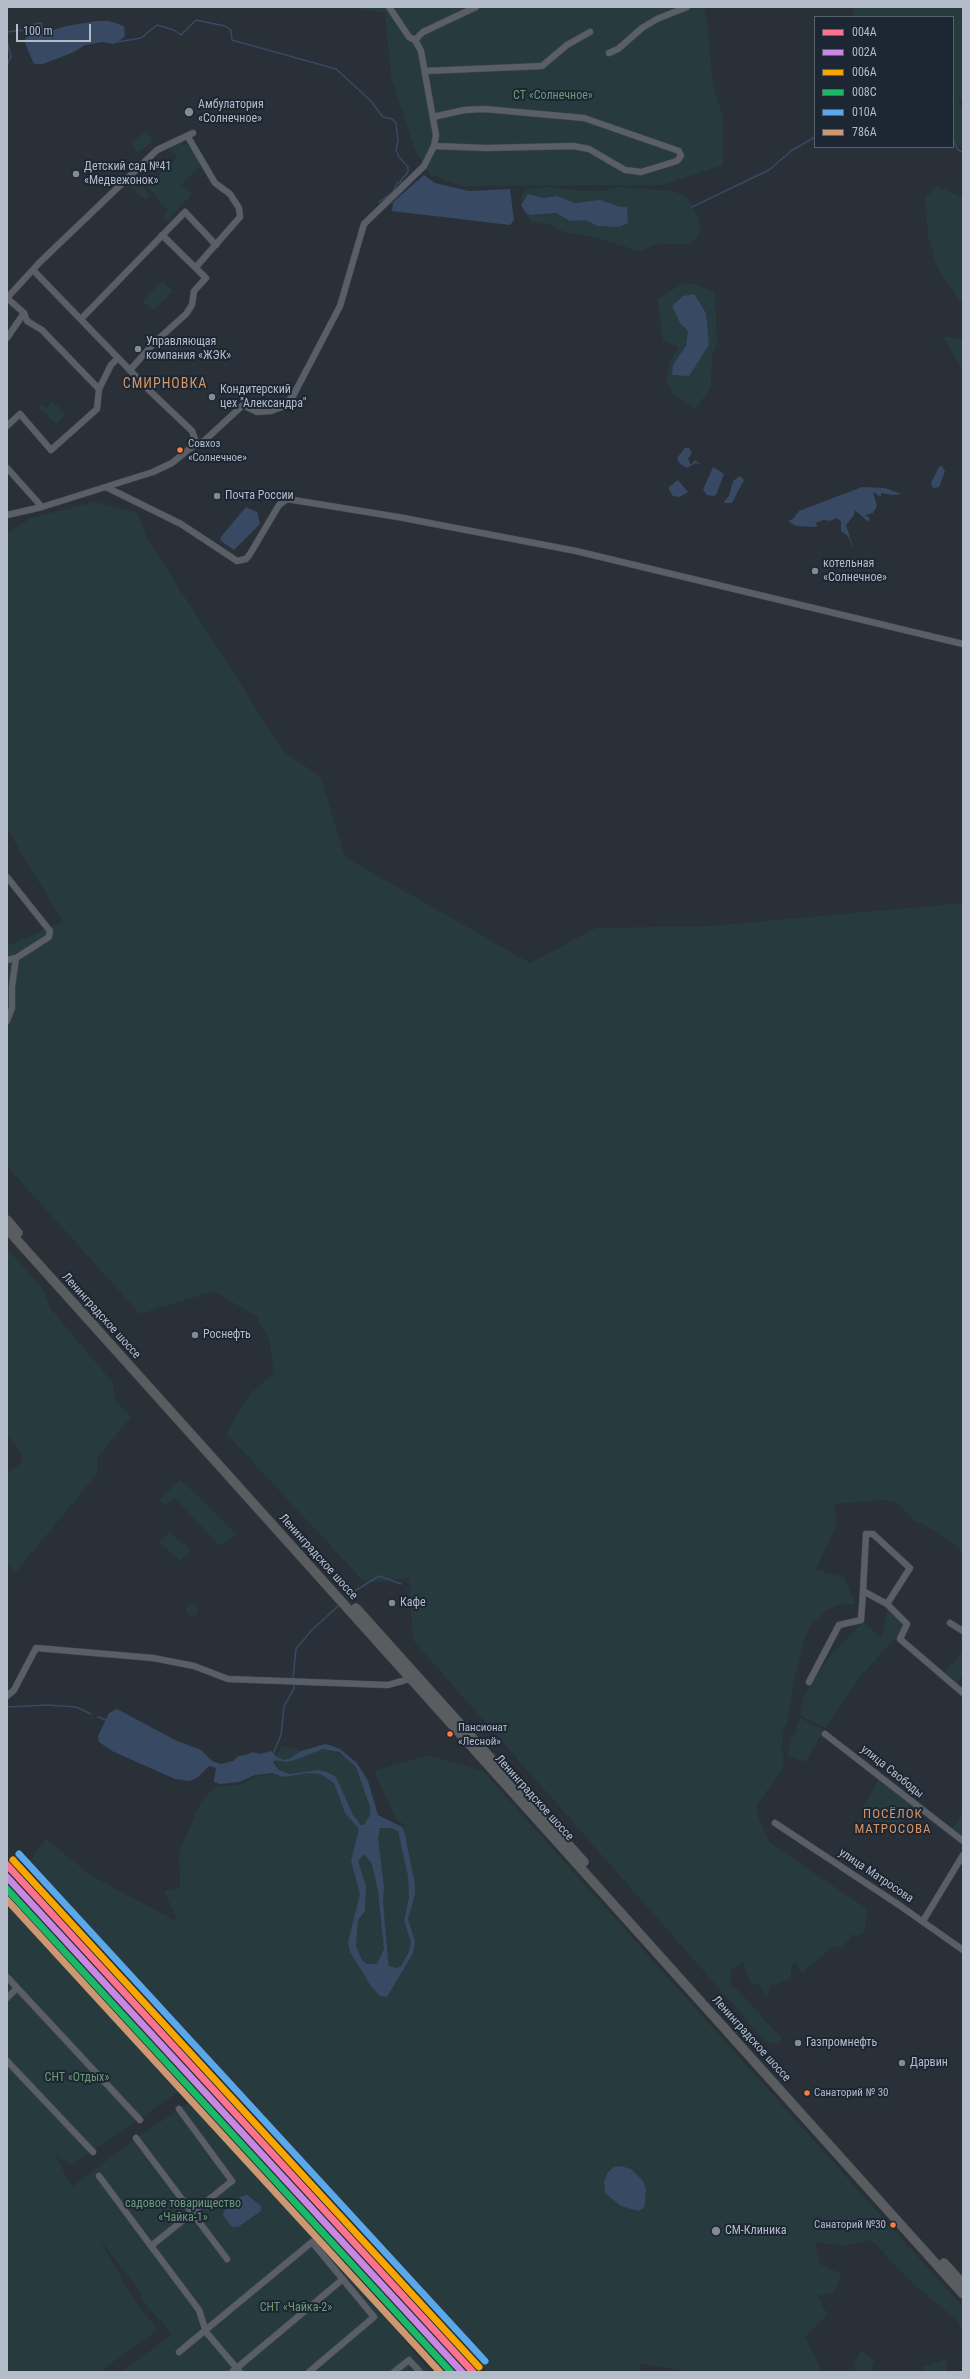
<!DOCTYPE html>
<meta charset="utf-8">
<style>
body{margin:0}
#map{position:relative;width:970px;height:2379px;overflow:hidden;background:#2a3038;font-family:"Roboto Condensed",sans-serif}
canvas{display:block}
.frame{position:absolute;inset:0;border:8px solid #b4bcc9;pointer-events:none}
.legend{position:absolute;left:814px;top:16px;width:140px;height:132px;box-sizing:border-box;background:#1d2633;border:1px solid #59626f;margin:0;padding:5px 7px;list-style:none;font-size:12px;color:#b4bcc9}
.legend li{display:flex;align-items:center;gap:8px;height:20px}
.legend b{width:20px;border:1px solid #59626f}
.scale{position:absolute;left:16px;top:24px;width:75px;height:18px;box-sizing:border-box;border:2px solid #b4bcc9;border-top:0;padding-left:5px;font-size:12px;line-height:14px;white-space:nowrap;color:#b4bcc9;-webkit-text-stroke:3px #1d2633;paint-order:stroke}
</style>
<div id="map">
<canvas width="970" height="2379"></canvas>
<div class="frame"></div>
<ul class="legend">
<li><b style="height:5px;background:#fc738d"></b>004А</li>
<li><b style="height:5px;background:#c787e3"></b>002А</li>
<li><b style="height:5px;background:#f7a600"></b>006А</li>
<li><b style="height:5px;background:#1ab867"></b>008С</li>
<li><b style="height:5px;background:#5aa8eb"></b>010А</li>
<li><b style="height:5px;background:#cd976f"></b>786А</li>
</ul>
<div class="scale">100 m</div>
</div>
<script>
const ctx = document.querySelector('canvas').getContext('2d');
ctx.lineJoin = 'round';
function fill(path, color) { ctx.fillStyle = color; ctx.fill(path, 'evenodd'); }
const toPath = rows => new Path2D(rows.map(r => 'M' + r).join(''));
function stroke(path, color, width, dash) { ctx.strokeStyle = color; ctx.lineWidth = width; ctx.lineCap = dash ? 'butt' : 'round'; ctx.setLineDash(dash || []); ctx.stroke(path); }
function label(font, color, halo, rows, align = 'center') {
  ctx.font = font + ' "Roboto Condensed",sans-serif'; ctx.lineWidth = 4; ctx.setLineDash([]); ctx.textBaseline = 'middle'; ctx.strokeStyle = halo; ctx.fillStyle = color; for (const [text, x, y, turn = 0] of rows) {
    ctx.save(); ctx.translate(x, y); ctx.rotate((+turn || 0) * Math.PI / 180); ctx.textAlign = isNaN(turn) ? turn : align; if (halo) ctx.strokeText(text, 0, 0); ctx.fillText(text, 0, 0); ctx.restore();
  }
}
const green = toPath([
 [345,7,704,7,708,30,713,85,723,116,723,165,663,185,462,186,429,174,415,149,391,76,385,13],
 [853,7,963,7,963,99,958,100,963,112,963,147,953,146,953,17,854,17],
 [146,131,154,141,138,153,131,143],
 [180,142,188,146,199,161,200,167,181,185,192,194,168,220,163,216,168,211,147,186,177,158,168,147],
 [136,180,150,195,145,200,128,184],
 [937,186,963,198,963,302,960,301,936,265,928,235,925,198],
 [547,187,583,191,603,191,618,187,672,191,688,197,697,216,701,230,692,243,682,245,661,243,639,251,594,237,564,232,551,225,531,222,526,213,522,201,522,194,527,189],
 [163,281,173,291,152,311,142,301],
 [683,283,698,285,715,293,717,344,712,355,711,388,695,409,674,395,666,380,671,359,679,347,663,341,657,300],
 [942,336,963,339,963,370],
 [52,401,66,414,56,424,39,408,42,404,46,408],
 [95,502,138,513,147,538,284,752,321,777,345,857,530,963,596,928,710,926,963,903,963,1556,957,1547,933,1530,914,1520,897,1503,886,1500,834,1504,837,1523,816,1570,844,1577,855,1604,837,1605,825,1611,811,1625,805,1637,795,1677,787,1725,782,1730,783,1740,781,1749,784,1755,783,1767,757,1805,759,1819,770,1843,867,1909,865,1930,860,1935,852,1935,843,1947,832,1947,802,1973,795,1962,791,1966,791,1978,770,1987,766,1999,761,1986,750,1982,743,1963,731,1970,730,1985,739,1991,782,2039,778,2045,765,2041,413,1640,409,1578,365,1583,226,1433,250,1394,274,1373,270,1342,257,1317,214,1291,140,1314,7,1166,7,946,63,922,7,829,7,533,31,518],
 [7,1249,42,1287,51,1309,113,1383,115,1400,131,1417,97,1458,97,1474,15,1573,7,1563,7,1473,23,1462,19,1449,7,1435],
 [180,1480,197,1495,237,1535,220,1546,175,1498,165,1506,160,1500],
 [169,1532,191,1550,181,1561,159,1543],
 '186 1610a6 6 0 1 1 12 0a6 6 0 1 1-12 0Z',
 [888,1610,904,1624,899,1635,863,1673,826,1728,800,1715,804,1696,826,1661,863,1622,881,1637],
 [963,1651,963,1674,957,1683,945,1672],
 [800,1718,824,1730,805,1762,787,1756,792,1735,794,1736],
 [282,1746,309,1753,316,1750,331,1749,351,1761,356,1767,368,1796,370,1815,380,1828,398,1830,406,1826,396,1819,374,1771,429,1755,483,1771,963,2307,963,2331,958,2321,917,2287,871,2240,845,2246,815,2242,820,2264,842,2274,833,2293,817,2296,828,2315,805,2337,823,2372,690,2372,640,2363,641,2372,488,2372,166,2017,156,1999,30,1861,46,1839,92,1876,178,1922,164,1891,180,1887,179,1853,200,1803,215,1787,244,1784,257,1776,271,1774,285,1778,273,1760],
 [879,1779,915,1807,894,1833,863,1807],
 [963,1812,963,1838,952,1829],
 [7,1899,181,2090,72,2165,55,2155,72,2187,136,2138,189,2103,255,2164,323,2236,430,2372,122,2372,172,2334,139,2297,142,2294,99,2238,134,2300,158,2330,103,2369,103,2372,7,2372],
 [862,2350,874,2361,870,2372,855,2372,854,2363],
 [946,2359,946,2372,925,2372,923,2367]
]);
const water = toPath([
 [96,21,109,21,124,26,125,35,123,38,114,44,102,42,85,45,74,52,43,64,35,64,33,62,25,43,25,39,30,35,37,35,67,26],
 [424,175,435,183,469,191,510,189,514,220,510,225,392,211,393,202],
 [528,194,544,198,557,196,575,203,600,200,620,207,627,207,628,223,619,227,598,226,586,220,570,221,556,213,531,215,526,213,521,205],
 [694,294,706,313,709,345,689,376,672,375,673,365,686,346,688,331,680,323,672,306,683,296],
 [685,448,689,448,692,453,688,459,691,465,695,460,702,465,696,463,687,468,680,464,677,458],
 [942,466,945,471,939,487,933,488,931,483,939,467],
 [713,467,724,474,716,495,712,496,707,495,703,490],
 [740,476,744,480,732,503,725,503,724,501,729,496,733,481],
 [678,480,688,492,680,497,673,496,669,490,669,487],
 [862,487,885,488,901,494,893,495,881,493,881,497,873,492,877,506,873,513,865,515,870,518,868,522,855,510,854,515,846,525,854,550,848,536,841,531,841,521,836,518,830,521,824,520,815,523,818,526,815,527,796,526,788,521,793,519,799,511],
 [246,507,257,512,260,524,234,550,221,541,220,538],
 [117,1709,177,1741,201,1750,212,1761,221,1764,233,1761,238,1756,246,1755,252,1752,260,1754,271,1751,278,1758,285,1760,291,1758,301,1751,326,1744,340,1749,357,1763,368,1781,378,1815,402,1827,405,1835,415,1885,415,1894,408,1919,415,1942,413,1953,387,1997,380,1996,371,1986,350,1952,348,1942,360,1894,351,1861,359,1829,345,1813,334,1783,320,1774,308,1773,283,1777,272,1773,255,1775,239,1782,220,1784,214,1782,214,1779,216,1768,209,1766,198,1777,190,1781,175,1779,112,1751,99,1742,98,1736,109,1713],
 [323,1749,339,1752,356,1767,370,1807,370,1815,364,1825,361,1825,353,1815,336,1777,327,1772,319,1770,289,1774,279,1770,273,1762,276,1760,287,1762,295,1760],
 [380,1828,390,1828,398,1831,408,1876,409,1898,404,1921,411,1942,409,1952,401,1966,396,1968,389,1966,388,1960,383,1902,384,1887,378,1839],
 [365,1855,372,1864,378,1891,384,1949,377,1964,367,1964,362,1960,356,1946,358,1920,365,1911,366,1886,358,1861,362,1856],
 [621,2166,631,2169,643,2181,646,2190,645,2201,644,2208,638,2211,621,2206,605,2193,604,2182,608,2172,614,2167],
 [247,2195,261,2206,261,2211,238,2227,232,2227,223,2215,224,2211,237,2198]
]);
const stream = toPath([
 [7,32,23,30,25,27,32,28,35,24,41,23,43,33],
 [7,41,11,57,7,65],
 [117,42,141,38,157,25,174,30,181,35,196,20,225,26,231,30,232,40,336,69,370,100,383,117,392,119,396,123,398,140,396,150,399,157,408,167,408,172,401,180,401,182,397,183,393,192,379,202],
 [953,140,958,150,963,152],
 [692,207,769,170,791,151,815,137],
 [355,1591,379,1576,401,1584],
 [293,1678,296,1649,311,1631,338,1606],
 [7,1707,48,1705,76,1707,91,1714],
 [98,1717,106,1720],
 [273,1754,281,1735,284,1706,294,1689,294,1686]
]);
const minor = toPath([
 [415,40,423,32,476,7],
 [609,53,618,49,642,28,657,19,687,7],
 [425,71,542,66,567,45,590,32],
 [433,117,464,110,484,109,584,118,679,151,681,156,677,161,641,172,625,170,589,149,573,146,486,148,434,146],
 [188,137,215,183,230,194,239,208,240,217,196,267],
 [33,270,151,392,192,431,195,439,191,448],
 [7,298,39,263,157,150,193,133],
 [7,298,24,313,27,321,42,330,99,389],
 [81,319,185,212,216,245],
 [7,338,24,313],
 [130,370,154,343,186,314,192,305,194,291,206,278,162,235],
 [7,426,20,414,51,450,97,409,99,389,111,365,118,358],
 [7,468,42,507],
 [108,488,181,524,237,561,246,559,250,554,279,505,287,499,398,517,576,551,963,644],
 [7,515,42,507,153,472,172,463,193,446,204,441,243,405,257,412,271,411,282,407,293,396,340,306,364,224,424,166,434,146,436,135,421,51,415,40,409,37,389,7],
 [7,877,50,931,49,937,16,958,7,960],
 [7,1021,12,1008,12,986,16,958],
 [887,1604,863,1591,866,1534,873,1534,910,1568,887,1604,907,1624,900,1639,963,1693],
 [950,1623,963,1631],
 [809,1682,839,1625,861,1620,863,1591],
 [7,1696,14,1690,36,1648,153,1658,194,1666,228,1679,388,1685,413,1678],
 [825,1734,963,1841],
 [775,1823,899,1905,963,1950],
 [923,1921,963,1855],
 [7,1977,140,2120],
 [7,1998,17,1988],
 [7,2061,93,2152],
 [179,2109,232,2181,151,2246,199,2310,206,2332,240,2372],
 [136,2138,227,2259],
 [99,2176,151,2246],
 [179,2352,312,2242,374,2317,309,2372],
 [232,2372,343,2279],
 [394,2372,409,2360,420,2372]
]);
const highway = toPath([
 [7,1220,18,1233],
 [7,1229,963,2294],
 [356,1608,584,1862],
 [944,2263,963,2284]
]);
const rail1 = toPath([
 [7,1865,473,2372]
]);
const rail2 = toPath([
 [7,1877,462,2372]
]);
const rail3 = toPath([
 [13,1860,479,2367]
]);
const rail4 = toPath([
 [7,1889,451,2372]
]);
const rail5 = toPath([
 [19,1854,485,2361]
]);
const rail6 = toPath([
 [7,1900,440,2372]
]);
const markers = [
 [189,112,5,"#848b96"],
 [76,174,4,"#848b96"],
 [138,349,4,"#848b96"],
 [212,397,4,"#848b96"],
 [180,450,3.5,"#f77d43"],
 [217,496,4,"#848b96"],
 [815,571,4,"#848b96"],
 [195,1335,4,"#848b96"],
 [392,1603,4,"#848b96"],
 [450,1734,3.5,"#f77d43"],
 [798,2043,4,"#848b96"],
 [902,2063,4,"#848b96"],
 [807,2093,3.5,"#f77d43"],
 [893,2225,3.5,"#f77d43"],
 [716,2231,5,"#848b96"]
];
const busNames = [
 ["Совхоз",188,444],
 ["«Солнечное»",188,458],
 ["Пансионат",458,1728],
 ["«Лесной»",458,1742],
 ["Санаторий № 30",814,2093],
 ["Санаторий №30",886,2225,"right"]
];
const parkNames = [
 ["СТ «Солнечное»",553,96],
 ["СНТ «Отдых»",77,2078],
 ["садовое товарищество",183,2204],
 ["«Чайка-1»",183,2218],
 ["СНТ «Чайка-2»",296,2308]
];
const poiNames = [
 ["Амбулатория",198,105],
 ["«Солнечное»",198,119],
 ["Детский сад №41",84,167],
 ["«Медвежонок»",84,181],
 ["Управляющая",146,342],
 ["компания «ЖЭК»",146,356],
 ["Кондитерский",220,390],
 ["цех \"Александра\"",220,404],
 ["Почта России",225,496],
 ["котельная",823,564],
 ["«Солнечное»",823,578],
 ["Роснефть",203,1335],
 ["Кафе",400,1603],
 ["Газпромнефть",806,2043],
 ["Дарвин",910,2063],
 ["СМ-Клиника",725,2231]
];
const streetNames = [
 ["Ленинградское шоссе",101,1316,48],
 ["Ленинградское шоссе",318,1557,48],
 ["улица Свободы",892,1772,39],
 ["Ленинградское шоссе",534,1798,48],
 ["улица Матросова",876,1876,34],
 ["Ленинградское шоссе",751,2039,48]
];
const neighbourhoodNames = [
 ["ПОСЁЛОК",893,1815],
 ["МАТРОСОВА",893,1830]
];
const quarterNames = [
 ["СМИРНОВКА",165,384]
];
fill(green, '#273a3e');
fill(water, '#384963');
stroke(stream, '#384963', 1.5);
stroke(minor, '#484c53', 7);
stroke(highway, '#474c53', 10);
stroke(minor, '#5a5e66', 6);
stroke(highway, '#5a5d60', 9);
stroke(rail1, '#fc738d', 7);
stroke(rail2, '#c787e3', 7);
stroke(rail3, '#f7a600', 7);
stroke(rail4, '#1ab867', 7);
stroke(rail5, '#5aa8eb', 7);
stroke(rail6, '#cd976f', 7);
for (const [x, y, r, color] of markers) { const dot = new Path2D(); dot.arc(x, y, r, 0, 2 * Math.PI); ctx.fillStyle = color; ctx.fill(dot); stroke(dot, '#1d2633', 1.5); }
label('11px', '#b4bcc9', '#1d2633', busNames, 'left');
label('12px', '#6b9a76', '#1d2633', parkNames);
label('12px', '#b4bcc9', '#1d2633', poiNames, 'left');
label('12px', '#b4bcc9', '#1d2633', streetNames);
ctx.letterSpacing = '1px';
label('13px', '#d59563', '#1d2633', neighbourhoodNames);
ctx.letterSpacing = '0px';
ctx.letterSpacing = '1px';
label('14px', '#d59563', '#1d2633', quarterNames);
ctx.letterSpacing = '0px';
</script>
